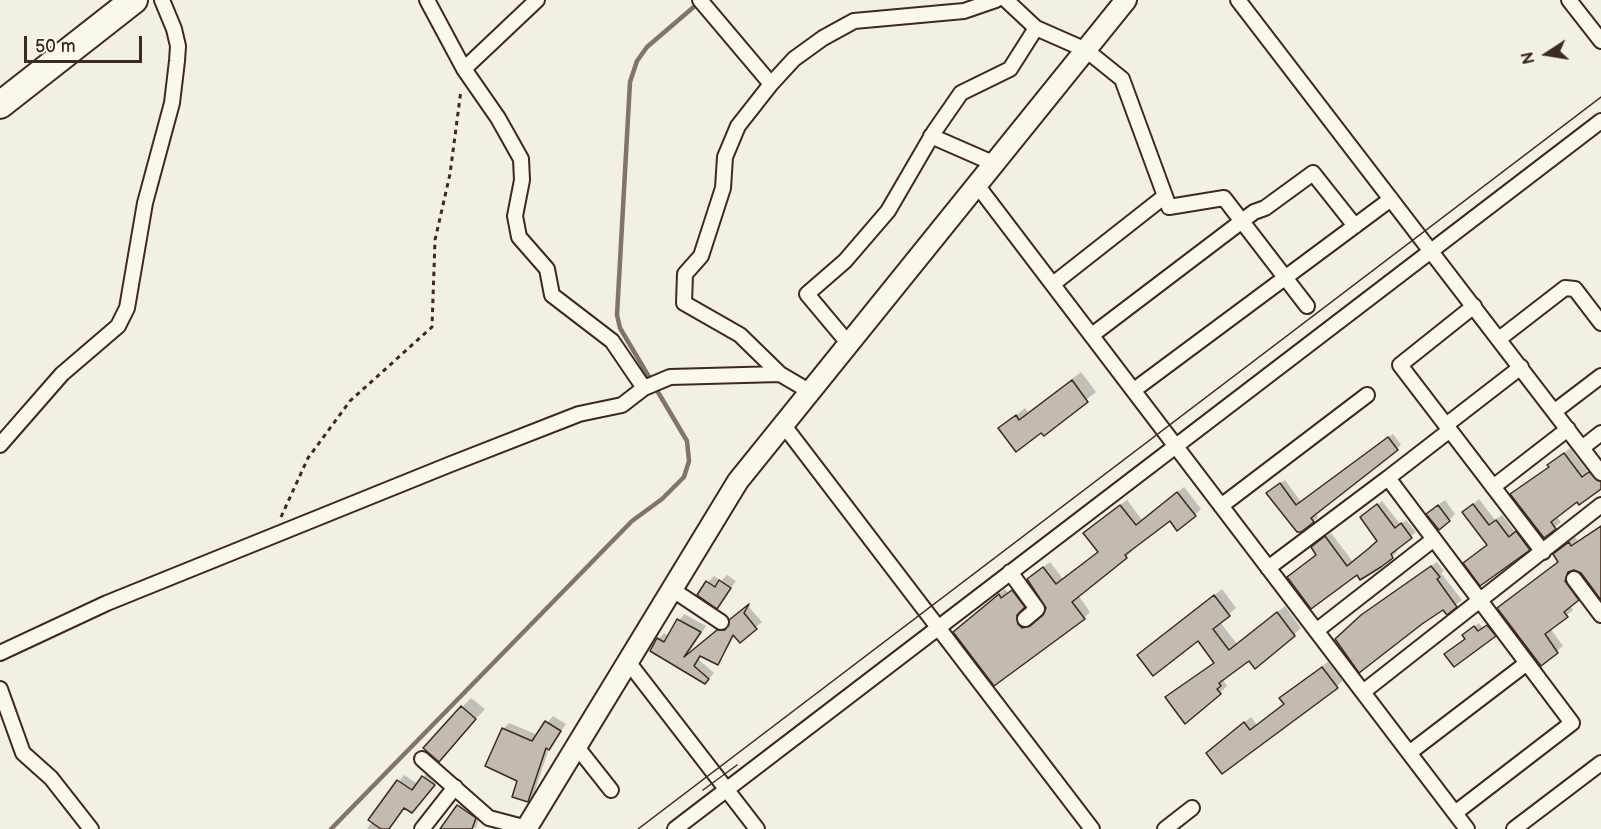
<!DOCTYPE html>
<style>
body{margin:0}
#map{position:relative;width:1601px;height:829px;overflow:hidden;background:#f3efe4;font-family:"Balsamiq Sans",sans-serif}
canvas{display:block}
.north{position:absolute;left:1517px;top:24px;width:60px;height:60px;-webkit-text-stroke:4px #fbf7ec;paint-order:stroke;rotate:258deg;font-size:16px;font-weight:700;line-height:24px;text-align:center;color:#3b2a1e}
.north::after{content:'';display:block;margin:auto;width:21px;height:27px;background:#3b2a1e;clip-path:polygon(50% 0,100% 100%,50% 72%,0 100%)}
.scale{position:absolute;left:24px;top:36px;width:118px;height:27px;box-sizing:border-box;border:3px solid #3b2a1e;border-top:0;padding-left:8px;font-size:18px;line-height:21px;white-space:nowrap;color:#3b2a1e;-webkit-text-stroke:4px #fbf7ec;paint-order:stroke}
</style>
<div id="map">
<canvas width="1601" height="829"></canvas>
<div class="north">N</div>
<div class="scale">50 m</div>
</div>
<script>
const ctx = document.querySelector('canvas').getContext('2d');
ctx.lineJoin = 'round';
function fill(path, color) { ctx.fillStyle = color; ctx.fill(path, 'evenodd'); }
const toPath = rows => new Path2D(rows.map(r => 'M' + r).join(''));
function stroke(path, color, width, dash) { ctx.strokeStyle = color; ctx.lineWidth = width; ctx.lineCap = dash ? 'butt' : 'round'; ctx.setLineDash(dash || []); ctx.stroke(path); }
const shadow = toPath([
 [1081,372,1096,392,1044,433,1042,431,1000,429,1025,408,1028,412],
 [1393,434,1401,445,1315,513,1318,517,1314,521,1297,530,1272,489,1285,480,1301,502],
 [1570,448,1588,472,1595,467,1601,473,1601,487,1577,500,1556,516,1561,522,1544,536,1512,494,1550,466],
 [1184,487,1201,509,1195,515,1170,519,1131,549,1132,551,1126,557,1078,595,1090,612,1084,618,995,684,961,626,1005,589,1008,593,1019,585,1030,600,1022,608,1023,618,1029,622,1038,621,1048,608,1035,573,1050,562,1063,579,1099,552,1091,527,1127,500,1142,520],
 [1479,499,1495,520,1502,515,1515,532,1522,527,1534,543,1529,548,1465,563,1488,544,1464,512],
 [1445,500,1455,514,1449,520,1434,508],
 [1382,501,1400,524,1406,520,1416,532,1395,549,1397,552,1392,557,1380,566,1357,573,1318,554,1318,542,1331,533,1353,562,1379,541,1367,513],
 [1601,525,1601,590,1579,569,1572,570,1570,574,1584,593,1569,605,1573,610,1550,628,1563,646,1541,664,1499,608,1559,561,1561,549,1575,537,1578,541],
 [1437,562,1444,571,1441,573,1462,600,1447,612,1444,608,1360,671,1368,610],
 [727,575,736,581,717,607,708,582,714,576,721,581],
 [1222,589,1236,608,1220,622,1237,644,1285,606,1301,628,1294,635,1249,659,1226,676,1224,681,1227,686,1220,693,1167,697,1215,662,1198,639,1139,655],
 [751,603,749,607,762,622,740,641,735,635,718,664,701,655,699,660,714,673,705,683,658,639,664,633,669,636,684,614,706,626,686,657,724,625,729,625],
 [1492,621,1499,631,1495,635,1451,650,1466,638,1469,631,1479,623,1483,628],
 [1328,662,1343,681,1222,772,1214,747,1251,717,1257,725,1285,703,1281,698,1287,692],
 [471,698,485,709,448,750,462,707],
 [553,716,566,724,549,748,534,794,528,800,503,729,509,723,538,735],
 [429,770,440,778,418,805,405,806,389,829,367,829,404,775,418,784],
 [464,800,481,812,476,828,441,829]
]);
const stream = toPath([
 [331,829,632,521,662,499,684,477,689,461,687,441,620,328,617,315,630,82,637,61,647,47,696,5]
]);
const building = toPath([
 [1072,380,1088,402,1044,436,1041,433,1016,452,998,428,1016,415,1019,420,1072,380],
 [1388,437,1398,450,1311,518,1314,522,1301,532,1297,532,1266,493,1280,483,1296,505,1388,437],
 [1564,453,1582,477,1589,472,1601,482,1601,489,1579,505,1577,502,1551,522,1556,529,1544,538,1510,494,1549,467,1547,465,1564,453],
 [1177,492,1196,516,1177,531,1170,521,1125,555,1127,558,1072,602,1085,619,994,686,953,632,999,594,1001,598,1012,590,1025,607,1017,615,1018,624,1022,628,1030,626,1043,615,1046,608,1027,579,1043,567,1056,584,1098,552,1083,533,1120,505,1136,525,1177,492],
 [1377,504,1395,528,1401,523,1412,538,1391,554,1393,558,1381,567,1360,580,1357,575,1311,609,1287,577,1316,555,1311,547,1325,536,1347,566,1368,549,1377,541,1360,517,1377,504],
 [1473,504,1489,525,1496,520,1509,537,1516,531,1530,550,1480,586,1463,563,1487,545,1462,512,1473,504],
 [1438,505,1450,521,1439,530,1426,514,1438,505],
 [1601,526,1601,600,1581,573,1574,570,1568,572,1565,581,1579,600,1564,612,1568,617,1545,634,1558,653,1541,666,1497,608,1558,562,1553,554,1569,542,1571,546,1601,526],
 [1431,566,1440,577,1437,579,1457,607,1447,615,1443,610,1422,624,1359,673,1335,639,1361,615,1431,566],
 [719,580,731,588,717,609,697,595,706,581,715,587,719,580],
 [1214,595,1230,616,1213,629,1229,650,1277,612,1295,636,1255,669,1249,661,1219,683,1221,686,1217,689,1221,694,1185,724,1165,697,1214,663,1198,641,1153,676,1137,655,1214,595],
 [749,604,744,613,757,629,740,643,733,635,718,665,700,656,694,666,709,679,705,684,650,651,657,638,664,642,677,619,701,632,684,657,717,630,725,630,729,620,749,604],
 [1487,625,1496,636,1454,667,1444,654,1465,639,1462,635,1474,626,1478,631,1487,625],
 [1322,667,1338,688,1222,774,1206,753,1244,722,1250,730,1284,704,1279,698,1322,667],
 [461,706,476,719,439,762,423,748,461,706],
 [545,721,561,731,549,750,546,748,528,802,512,797,517,781,485,766,502,728,532,741,545,721],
 [422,776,435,785,412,813,404,808,389,829,381,829,368,820,397,780,412,790,422,776],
 [457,805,476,818,472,829,440,829,457,805]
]);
const path = toPath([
 [281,517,308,458,350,401,432,327,435,240,450,174,461,90]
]);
const street = toPath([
 [427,0,464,69,498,118,521,159,522,180,515,216,519,237,547,269,552,295,612,341,644,388],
 [700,0,771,84],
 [1006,0,1036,28,1086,50,1122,79,1169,207,1224,198,1307,306],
 [1238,0,1601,473],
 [1569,0,1601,41],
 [464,69,537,0],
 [931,136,995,164],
 [977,185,1467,829],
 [1053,284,1165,196],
 [1474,306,1400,365,1543,552],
 [1092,335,1254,212,1265,208,1313,173,1355,226],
 [1499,339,1565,288,1575,289,1601,323],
 [848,343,807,294,845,261,888,211,934,132,961,93,1010,69,1036,28],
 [1134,390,1391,199],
 [809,391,780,374,740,335,684,303,685,274,701,256,723,188,725,157,738,126,771,84,794,59,823,38,854,21,964,11,996,0],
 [1555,411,1601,376],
 [782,423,1092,829],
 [1446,425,1521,367],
 [0,445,62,374,118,326,127,308,145,203,172,103,177,61,178,46,174,29,162,0],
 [1582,448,1601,433],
 [1388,478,1450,430],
 [1493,487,1568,429],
 [1221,506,1367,395],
 [1268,568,1388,478,1572,723,1455,813],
 [1010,572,1037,609,1025,619],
 [1574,579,1601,615],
 [673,590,721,622],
 [1316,631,1434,539],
 [0,653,107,603,451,464,579,414,622,405,644,388,670,377,780,374],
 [629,663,757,829],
 [0,689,23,753,51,778,91,829],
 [1363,692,1601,505],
 [577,747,611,790],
 [1409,753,1527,663],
 [422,759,489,818,527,828],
 [422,829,455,787],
 [675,829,1601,121],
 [1165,829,1192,808],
 [1514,829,1601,763]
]);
const secondary = toPath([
 [526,829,738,481,1126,0]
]);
const highway = toPath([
 [0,105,134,0]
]);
const tram = toPath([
 [703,790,737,765],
 [638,829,1601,97]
]);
fill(shadow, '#0003');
stroke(stream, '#817468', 4.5);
fill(building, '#c3bbb0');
stroke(building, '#3b2a1e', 1.5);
stroke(street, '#3b2a1e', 18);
stroke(secondary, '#3b2a1e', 24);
stroke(highway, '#3b2a1e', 30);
stroke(path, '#3b2a1e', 3, [4.5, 4.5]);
stroke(street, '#fbf7ec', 14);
stroke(secondary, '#fbf7ec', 20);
stroke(highway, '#fbf7ec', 26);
stroke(tram, '#3b2a1e', 1.5);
</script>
